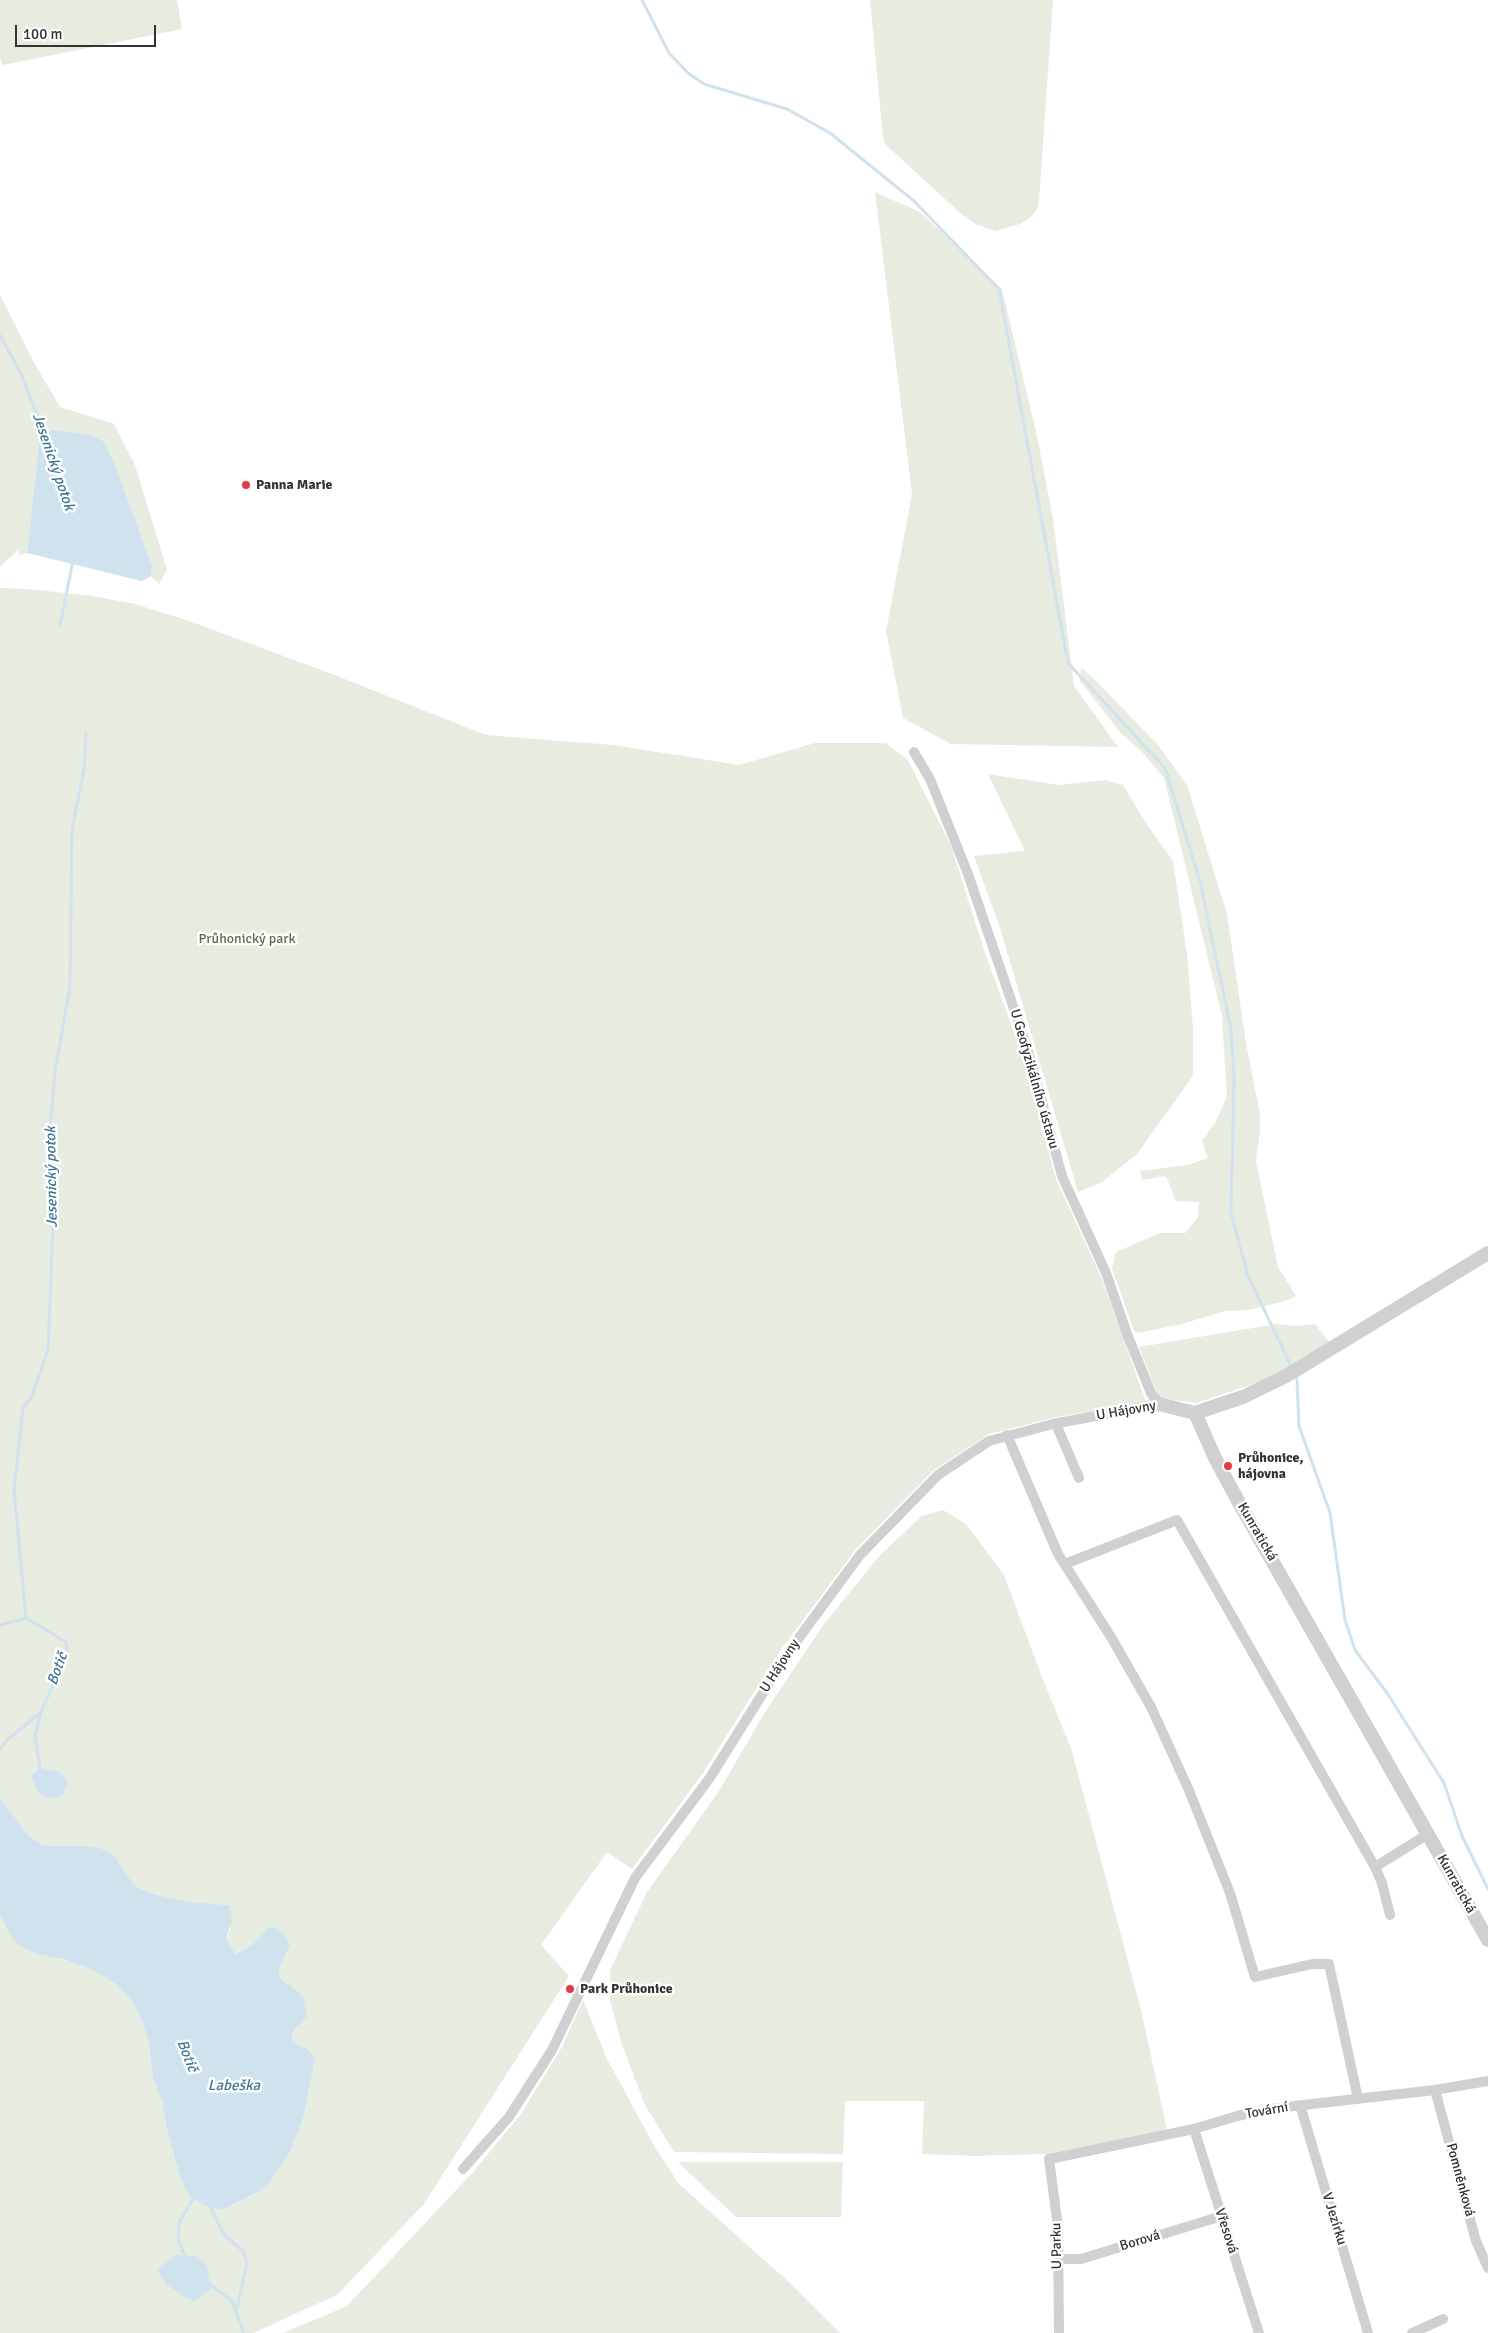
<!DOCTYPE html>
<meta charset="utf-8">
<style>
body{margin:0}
#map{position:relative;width:1488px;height:2333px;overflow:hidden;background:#fff;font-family:Signika,sans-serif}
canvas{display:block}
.scale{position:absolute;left:15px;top:25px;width:141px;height:22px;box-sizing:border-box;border:2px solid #333;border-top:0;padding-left:6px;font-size:15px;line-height:18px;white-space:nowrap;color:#333;-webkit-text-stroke:4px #fff;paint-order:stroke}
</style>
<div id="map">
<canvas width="1488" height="2333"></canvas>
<div class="scale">100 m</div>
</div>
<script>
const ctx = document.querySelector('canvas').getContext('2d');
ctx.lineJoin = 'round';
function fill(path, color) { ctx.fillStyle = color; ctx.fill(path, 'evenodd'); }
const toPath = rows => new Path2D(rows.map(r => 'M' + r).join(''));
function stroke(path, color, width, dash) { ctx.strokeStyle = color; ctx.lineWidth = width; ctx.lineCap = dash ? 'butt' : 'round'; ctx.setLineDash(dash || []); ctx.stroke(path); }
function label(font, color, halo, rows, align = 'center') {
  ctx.font = font + ' Signika,sans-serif'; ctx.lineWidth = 5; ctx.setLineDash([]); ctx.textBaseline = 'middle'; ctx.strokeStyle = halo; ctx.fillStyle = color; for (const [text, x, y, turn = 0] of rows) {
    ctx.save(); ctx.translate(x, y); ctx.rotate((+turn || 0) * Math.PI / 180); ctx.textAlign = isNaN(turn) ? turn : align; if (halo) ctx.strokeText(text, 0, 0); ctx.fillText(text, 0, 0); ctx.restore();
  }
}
const green = toPath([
 [0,0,177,0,182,29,3,65,0,58],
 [870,0,1053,0,1039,201,1037,209,1030,218,1020,224,995,231,975,224,958,211,886,145,883,138],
 [875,192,920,212,1002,289,1037,436,1053,519,1074,686,1118,747,951,744,903,718,886,631,912,494],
 [0,295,31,357,60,407,114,424,135,465,167,570,159,584,151,576,152,566,117,470,92,435,56,430,44,432,40,436,27,553,19,555,18,550,0,567],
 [0,588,28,589,93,596,135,604,192,622,337,676,486,735,613,745,739,765,815,743,886,743,908,760,951,846,985,953,1022,1054,1056,1179,1101,1277,1146,1402,1057,1417,989,1434,934,1470,856,1549,780,1651,703,1773,632,1869,607,1852,541,1945,569,1976,424,2204,337,2295,253,2333,0,2333,0,1914,20,1945,36,1954,66,1960,90,1969,116,1984,131,1999,143,2024,149,2044,153,2078,162,2102,167,2130,181,2180,189,2196,205,2206,222,2210,258,2192,296,2135,303,2119,315,2060,310,2051,293,2041,292,2035,307,2015,290,1985,283,1981,278,1972,290,1945,268,1928,253,1944,236,1954,226,1939,230,1930,229,1905,191,1902,157,1895,138,1888,88,1846,50,1846,41,1844,27,1834,0,1797],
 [176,2255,207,2265,211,2289],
 [1081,667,1100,685,1158,745,1187,785,1227,914,1246,1043,1260,1114,1260,1131,1256,1161,1278,1267,1296,1296,1285,1301,1248,1310,1225,1311,1182,1324,1138,1333,1134,1331,1112,1268,1116,1252,1160,1233,1185,1233,1198,1217,1199,1202,1176,1201,1166,1176,1142,1180,1140,1171,1188,1165,1208,1158,1202,1141,1215,1123,1227,1097,1222,1016,1164,778,1143,753,1119,731,1080,681],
 [988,774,1058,785,1106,780,1123,785,1146,823,1173,861,1187,954,1193,1028,1193,1076,1137,1154,1102,1182,1078,1192,1000,928,974,856,1025,851],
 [1277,1324,1296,1326,1315,1324,1329,1342,1271,1378,1197,1403,1159,1398,1139,1347],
 [943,1510,967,1525,1004,1575,1043,1680,1071,1748,1142,2014,1167,2130,1047,2154,975,2156,922,2154,924,2101,845,2101,843,2154,674,2152,645,2105,622,2045,610,2000,610,1970,647,1892,719,1791,765,1712,824,1624,880,1555,922,1516],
 [583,2000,607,2059,656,2149,679,2184,790,2283,840,2333,283,2333,347,2306,474,2171,521,2114,562,2047],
 [678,2162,843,2162,841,2217,736,2217]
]);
const water = toPath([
 [56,430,92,435,104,442,117,470,152,566,151,576,142,581,27,553,40,435,44,432],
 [40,1768,60,1772,65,1778,67,1784,62,1796,56,1798,47,1797,37,1791,31,1776],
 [0,1797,27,1834,41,1844,50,1846,88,1846,102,1849,115,1857,127,1876,138,1888,157,1895,191,1902,229,1905,232,1920,226,1939,236,1954,253,1944,268,1928,275,1927,283,1934,290,1945,278,1972,283,1981,290,1985,303,1997,307,2016,295,2030,292,2035,293,2041,310,2051,315,2060,303,2119,290,2151,270,2182,258,2192,222,2210,205,2206,189,2196,181,2180,167,2130,162,2102,153,2078,149,2044,143,2024,131,1999,116,1984,90,1969,66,1960,36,1954,19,1945,11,1936,0,1914],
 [176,2255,196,2256,207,2265,211,2289,195,2301,187,2299,166,2284,157,2270]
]);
const stream = toPath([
 [642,0,669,53,688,73,704,84,787,109,830,133,914,201,999,289,1068,663,1165,768,1200,881,1231,1029,1234,1077,1231,1213,1248,1276,1292,1368],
 [0,335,21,374,45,435],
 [60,625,73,561],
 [1295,1374,1297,1380,1299,1426,1330,1513,1345,1620,1355,1650,1387,1693,1444,1783,1462,1836,1488,1889],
 [26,1618,14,1490,23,1408,32,1396,48,1350,55,1177,49,1140,55,1071,70,987,72,829,84,770,86,733],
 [0,1625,26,1618,66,1642,67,1653,41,1712,6,1741,0,1749],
 [40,1768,35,1736,41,1712],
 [209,2204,224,2235,243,2251,247,2263,236,2312],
 [185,2257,178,2240,179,2223,193,2199],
 [210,2284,232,2301,244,2333]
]);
const minor = toPath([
 [1056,1424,1079,1478],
 [1007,1435,1058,1554,1111,1637,1151,1707,1188,1788,1230,1893,1255,1977,1312,1964,1329,1964,1358,2099],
 [1065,1564,1177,1520,1375,1867,1382,1883,1390,1915],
 [1375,1867,1428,1834],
 [1435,2090,1476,2241,1488,2268],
 [1300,2105,1368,2333],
 [1194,2129,1259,2333],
 [463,2169,509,2117,552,2050,635,1878,709,1779,790,1650,860,1555,938,1475,989,1441,1053,1424,1159,1404,1151,1393,1127,1334,1106,1273,1062,1176,1027,1047,968,874,930,779,914,752],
 [1057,2259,1081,2259,1222,2216],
 [1059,2333,1058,2227,1049,2159,1194,2129,1237,2116,1277,2108,1435,2090,1488,2081],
 [1412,2333,1443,2319]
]);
const tertiary = toPath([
 [1159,1404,1195,1413,1243,1397,1286,1376,1488,1253],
 [1195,1413,1215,1458,1237,1499,1488,1940]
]);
const markers = [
 [246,485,5,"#e63946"],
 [1228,1466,5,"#e63946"],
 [570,1989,5,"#e63946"]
];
const poiNames = [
 ["Panna Marie",256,485],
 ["Průhonice,",1238,1458],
 ["hájovna",1238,1474],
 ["Park Průhonice",580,1989]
];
const parkNames = [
 ["Průhonický park",247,939]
];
const streetNames = [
 ["U Geofyzikálního ústavu",1034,1079,74],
 ["U Hájovny",1126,1411,-10],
 ["Kunratická",1257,1532,60],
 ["U Hájovny",780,1666,-57],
 ["Kunratická",1456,1884,61],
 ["Tovární",1267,2111,-10],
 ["Pomněnková",1460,2180,75],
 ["V Jezírku",1334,2219,73],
 ["Vřesová",1226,2231,72],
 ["Borová",1140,2241,-17],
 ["U Parku",1057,2246,-91]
];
const waterNames = [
 ["Jesenický potok",53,462,71],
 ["Jesenický potok",52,1177,-91],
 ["Botič",58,1669,-70],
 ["Botič",187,2056,69],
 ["Labeška",234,2086]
];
fill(green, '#e6ecdf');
fill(water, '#cfe2ee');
stroke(stream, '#cfe2ee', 3);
stroke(minor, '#d0d0d0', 10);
stroke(tertiary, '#d0d0d0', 14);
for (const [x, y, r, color] of markers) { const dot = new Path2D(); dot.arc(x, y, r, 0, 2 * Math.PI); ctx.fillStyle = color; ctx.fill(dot); stroke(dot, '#fff', 2); }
label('bold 14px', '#333', '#fff', poiNames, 'left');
label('14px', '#56703f', '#fff', parkNames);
label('14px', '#333', '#fff', streetNames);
label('italic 15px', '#3f7597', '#fff', waterNames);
</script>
